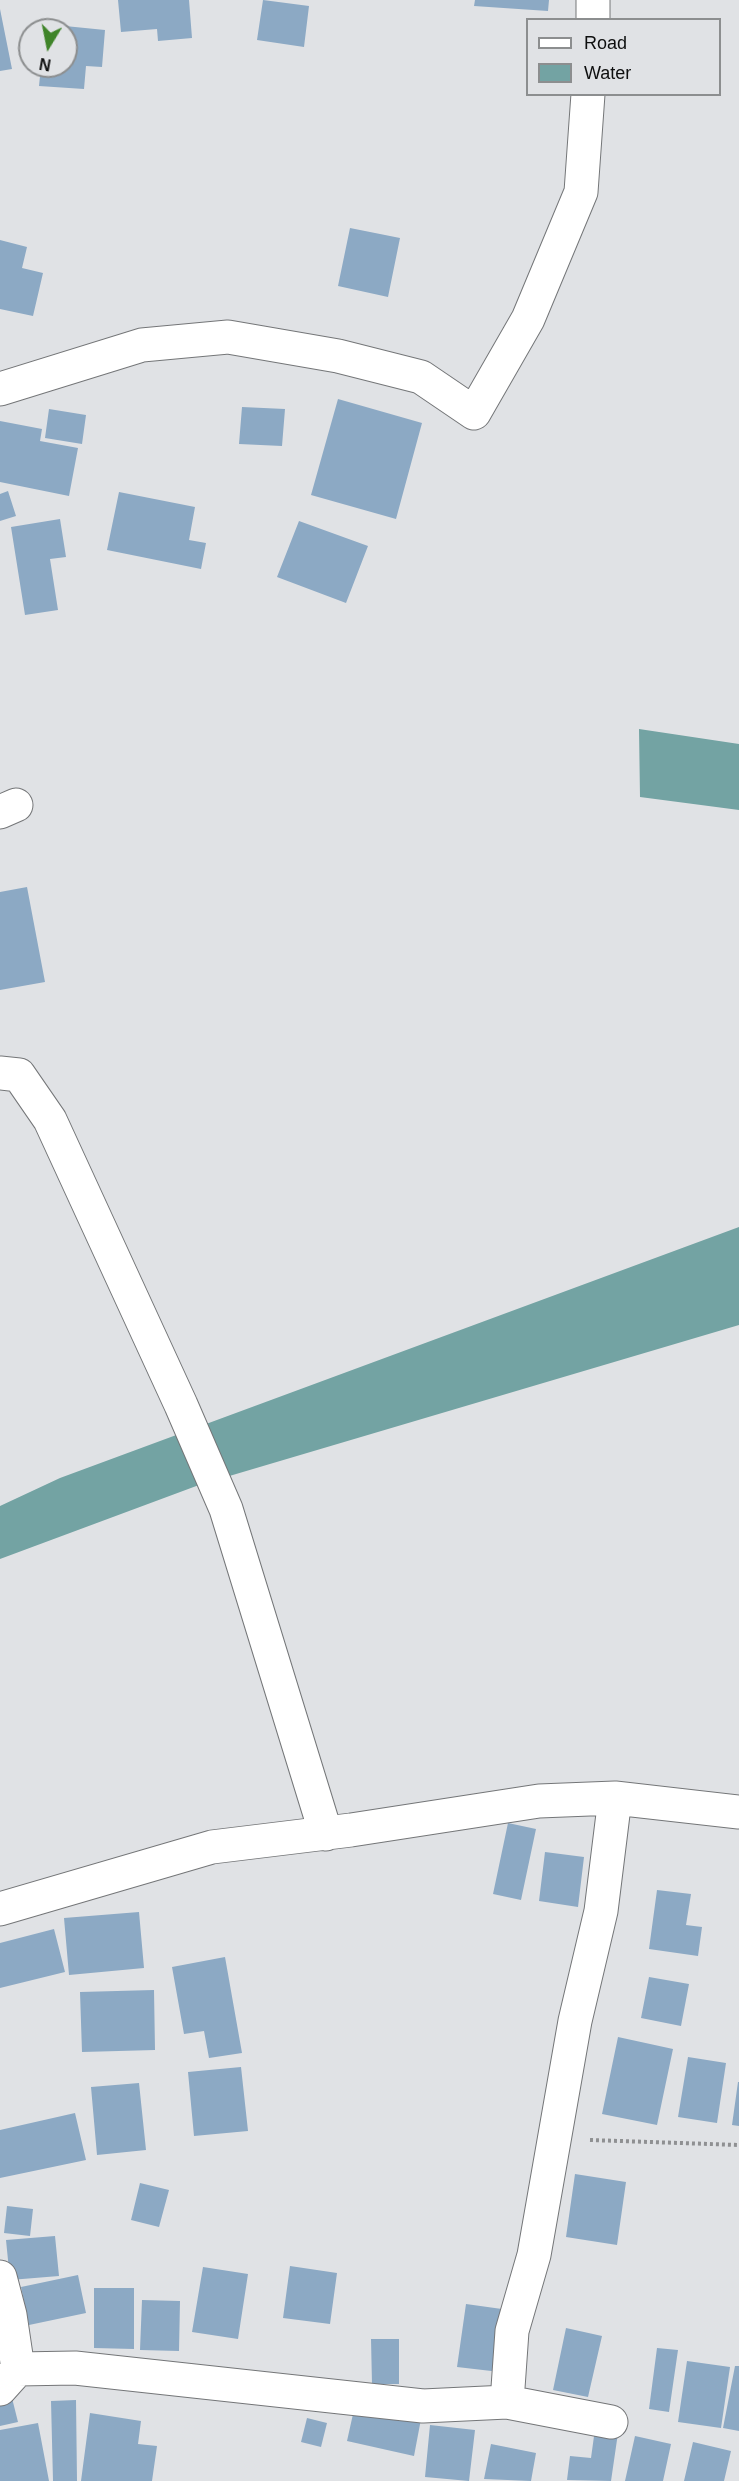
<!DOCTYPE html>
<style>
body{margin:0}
#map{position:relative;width:739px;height:2481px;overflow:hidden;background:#e0e2e5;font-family:Arial,sans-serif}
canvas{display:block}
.legend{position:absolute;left:526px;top:18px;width:195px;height:78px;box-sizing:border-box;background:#e0e2e5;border:2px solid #8c8e8f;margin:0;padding:8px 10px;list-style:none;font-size:18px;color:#0e0f0f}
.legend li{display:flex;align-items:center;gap:12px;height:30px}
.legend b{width:30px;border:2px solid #8c8e8f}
.north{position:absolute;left:18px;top:18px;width:60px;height:60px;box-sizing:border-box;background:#e0e2e5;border:2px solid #8c8e8f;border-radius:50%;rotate:190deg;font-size:16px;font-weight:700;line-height:24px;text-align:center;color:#0e0f0f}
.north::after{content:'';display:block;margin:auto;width:21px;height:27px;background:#3f8429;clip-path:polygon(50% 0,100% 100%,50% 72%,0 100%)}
</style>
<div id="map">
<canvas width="739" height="2481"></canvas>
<ul class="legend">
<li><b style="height:8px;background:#fff"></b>Road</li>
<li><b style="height:16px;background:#73a3a3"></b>Water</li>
</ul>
<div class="north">N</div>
</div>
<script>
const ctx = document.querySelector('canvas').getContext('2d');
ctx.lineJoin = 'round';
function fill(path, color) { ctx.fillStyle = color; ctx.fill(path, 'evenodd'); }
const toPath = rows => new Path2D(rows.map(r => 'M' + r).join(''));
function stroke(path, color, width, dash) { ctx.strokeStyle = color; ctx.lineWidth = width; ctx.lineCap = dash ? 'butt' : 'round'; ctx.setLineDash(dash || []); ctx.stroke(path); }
const water = toPath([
 [639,729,739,744,739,810,640,797],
 [739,1227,739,1325,199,1485,0,1559,0,1506,60,1478]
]);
const building = toPath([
 [118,0,189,0,192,38,158,41,157,29,121,32],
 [263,0,309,6,304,47,257,40],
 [475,0,549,0,548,11,474,6],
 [0,9,12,69,0,71],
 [45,24,105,30,102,67,86,66,84,89,39,86,41,66,66,66,66,30,44,30],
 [350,228,400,238,388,297,338,286],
 [0,240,27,247,22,268,43,273,33,316,0,309],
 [338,399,422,423,396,519,311,495],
 [242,407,285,409,282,446,239,444],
 [49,409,86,415,82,444,45,438],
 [0,421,42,429,40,441,78,448,69,496,0,482],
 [8,491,16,516,0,521,0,494],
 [119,492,195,507,189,540,206,543,201,569,107,550],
 [60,519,66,557,50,559,58,610,25,615,11,527],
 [299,521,368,546,346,603,277,577],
 [27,887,45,982,0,990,0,892],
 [508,1823,536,1829,521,1900,493,1894],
 [545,1852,584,1857,578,1907,539,1901],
 [657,1890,691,1894,686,1925,702,1927,698,1956,649,1949],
 [139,1912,144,1968,69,1975,64,1918],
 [54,1929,65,1972,0,1988,0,1943],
 [225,1957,242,2053,209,2058,204,2031,184,2034,172,1967],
 [649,1977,689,1984,681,2026,641,2018],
 [154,1990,155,2050,82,2052,80,1992],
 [618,2037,673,2049,657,2125,602,2114],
 [688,2057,726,2063,717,2123,678,2117],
 [241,2067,248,2131,194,2136,188,2072],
 [738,2082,739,2082,739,2126,732,2125],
 [139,2083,146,2150,97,2155,91,2087],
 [75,2113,86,2160,0,2178,0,2130],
 [575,2174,626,2182,617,2245,566,2237],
 [140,2183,169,2190,159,2227,131,2220],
 [7,2206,33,2209,30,2236,4,2233],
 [55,2236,59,2276,10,2280,6,2240],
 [290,2266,337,2273,330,2324,283,2318],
 [203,2267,248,2274,238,2339,192,2332],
 [78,2275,86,2313,29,2325,21,2287],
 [94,2288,134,2288,134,2349,94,2348],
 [142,2300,180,2301,179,2351,140,2350],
 [466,2304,509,2310,500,2372,457,2367],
 [566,2328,602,2336,588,2397,553,2390],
 [371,2339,399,2339,399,2384,372,2384],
 [657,2348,678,2350,669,2412,649,2409],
 [687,2361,730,2367,721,2428,678,2422],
 [735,2366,739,2366,739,2431,723,2428],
 [12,2398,18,2422,0,2426,0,2401],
 [76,2400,77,2481,53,2481,51,2401],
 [355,2405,421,2419,414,2456,347,2441],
 [90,2413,141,2421,138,2444,157,2446,152,2481,81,2481],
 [307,2418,327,2423,321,2447,301,2442],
 [38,2423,49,2481,0,2481,0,2430],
 [430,2425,475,2430,469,2481,425,2477],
 [595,2429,618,2433,611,2481,567,2480,570,2456,591,2458],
 [635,2436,671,2444,663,2481,625,2481],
 [693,2442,731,2451,724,2481,684,2481],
 [491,2444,536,2453,531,2481,484,2479]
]);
const path = toPath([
 [590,2140,739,2145]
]);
const minor = toPath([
 [593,20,593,0],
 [0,389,142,345,228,337,338,356,421,377,474,413,528,319,581,192,588,94],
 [0,812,16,805],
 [0,1073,19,1075,50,1120,181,1405,226,1509,326,1834],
 [0,1909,212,1847,351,1830,539,1801,615,1798,739,1812],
 [0,2277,10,2315,18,2369,0,2389],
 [18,2369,75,2368,423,2406,507,2402,512,2331,534,2255,575,2021,601,1911,615,1798],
 [507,2402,611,2422]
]);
fill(water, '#73a3a3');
fill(building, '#8ca9c4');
stroke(minor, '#747678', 35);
stroke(path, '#8f9092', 4, [3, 3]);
stroke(minor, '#fff', 33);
</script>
